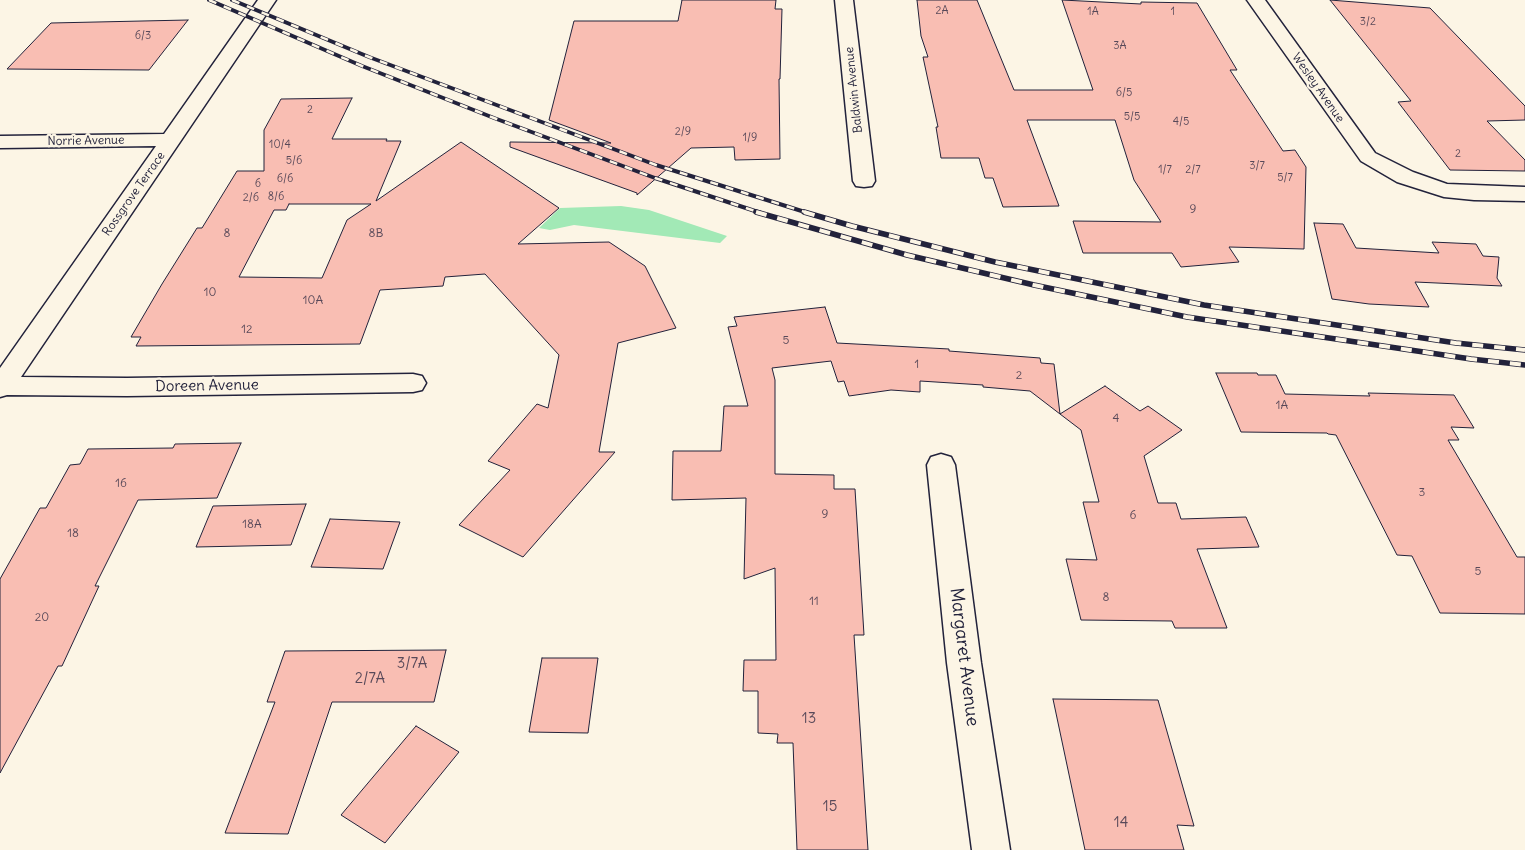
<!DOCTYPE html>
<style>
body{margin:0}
canvas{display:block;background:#fcf5e5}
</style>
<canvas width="1525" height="850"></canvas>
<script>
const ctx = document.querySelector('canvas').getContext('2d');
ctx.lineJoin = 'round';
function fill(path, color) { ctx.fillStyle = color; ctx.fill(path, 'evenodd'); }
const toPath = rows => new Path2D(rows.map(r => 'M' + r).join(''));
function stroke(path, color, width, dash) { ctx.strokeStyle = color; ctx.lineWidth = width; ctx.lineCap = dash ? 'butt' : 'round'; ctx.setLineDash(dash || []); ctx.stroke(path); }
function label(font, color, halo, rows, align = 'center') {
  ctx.font = font + ' Delius,sans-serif'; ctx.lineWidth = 4.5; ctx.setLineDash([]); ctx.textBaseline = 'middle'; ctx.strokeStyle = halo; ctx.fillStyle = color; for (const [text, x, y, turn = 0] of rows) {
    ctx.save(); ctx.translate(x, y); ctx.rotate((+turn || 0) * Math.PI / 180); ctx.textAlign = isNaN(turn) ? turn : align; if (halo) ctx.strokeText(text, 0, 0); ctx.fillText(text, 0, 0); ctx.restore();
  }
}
const green = toPath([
 [621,206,649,210,727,236,720,243,574,225,550,230,539,228,560,208]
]);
const building = toPath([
 [682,0,776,0,775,9,782,9,780,79,779,79,780,159,735,160,734,147,691,148,637,195,637,193,510,147,510,142,611,143,549,120,574,21,678,21,682,0],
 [917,0,977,0,1014,90,1093,90,1062,0,1141,4,1141,2,1197,3,1237,70,1230,70,1283,151,1295,150,1306,167,1304,249,1229,247,1239,262,1181,267,1172,253,1083,253,1073,221,1161,222,1134,180,1115,120,1027,120,1059,206,1003,207,993,178,985,178,979,158,941,158,936,127,938,127,923,57,928,57,921,36,917,0],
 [1330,0,1430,8,1525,106,1525,120,1487,121,1525,160,1525,171,1450,170,1398,102,1411,101,1330,0],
 [188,20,149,70,7,69,51,23,188,20],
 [352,98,332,139,387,139,386,141,401,141,376,201,461,142,559,208,518,244,609,242,645,266,676,328,618,343,599,452,615,452,523,557,459,525,510,470,488,461,537,404,548,408,559,355,485,274,445,277,443,286,380,290,360,344,136,346,141,337,131,337,162,284,197,228,202,228,237,171,264,171,264,130,281,99,352,98],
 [289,204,371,204,347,220,322,278,239,277,274,210,286,210,289,204],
 [1314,223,1343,224,1356,248,1439,253,1432,242,1476,244,1483,256,1499,257,1497,278,1502,286,1415,282,1429,307,1369,304,1332,299,1314,223],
 [825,307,837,343,949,349,949,351,1040,358,1041,363,1054,364,1060,414,1030,391,983,387,983,385,920,381,920,392,891,390,849,396,844,381,838,382,831,361,772,368,775,380,775,474,834,475,834,489,855,489,864,635,854,635,868,850,797,850,793,743,777,743,778,734,758,733,758,691,743,691,744,660,776,660,775,568,744,579,746,498,672,500,673,451,721,451,724,406,748,406,728,327,737,326,734,317,825,307],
 [1216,373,1257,373,1258,375,1276,375,1285,394,1370,396,1368,393,1454,395,1474,428,1451,427,1459,440,1448,440,1517,557,1525,557,1525,614,1440,613,1412,556,1397,555,1336,435,1328,434,1327,433,1241,432,1216,373],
 [1105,386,1140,411,1148,406,1182,430,1144,456,1158,503,1176,503,1181,519,1246,517,1259,547,1197,549,1227,628,1175,628,1172,621,1081,620,1066,559,1097,560,1083,502,1099,502,1081,430,1060,414,1105,386],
 [241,443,217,498,138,500,95,586,99,586,62,666,58,666,0,773,0,579,40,508,46,508,70,465,80,464,88,449,173,448,175,444,241,443],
 [306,504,291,545,196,547,213,506,306,504],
 [330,519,400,522,383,569,311,567,330,519],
 [446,650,434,702,332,702,288,834,225,833,275,702,267,702,285,651,446,650],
 [542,658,598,658,588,733,529,732,542,658],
 [1053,699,1158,700,1194,826,1177,825,1184,850,1085,850,1053,699],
 [416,726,459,752,385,843,341,815,416,726]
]);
const minor = toPath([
 [258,0,276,0,21,377,127,378,413,374,422,376,426,383,422,390,413,392,127,396,7,395,0,397,0,368,156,146,0,148,0,136,164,134,258,0],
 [835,0,853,0,875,181,872,186,864,187,856,186,853,181,835,0],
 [1247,0,1265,0,1375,153,1413,172,1447,184,1525,187,1525,201,1474,200,1444,197,1397,182,1361,161,1247,0],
 [941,454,951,457,955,465,981,663,1010,850,972,850,947,663,927,465,931,457,941,454]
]);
const railFar1 = toPath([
 [209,0,362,66,494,118,655,178,761,213],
 [232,0,369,57,656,165,808,213]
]);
const rail = toPath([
 [756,212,907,255,1034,285,1187,317,1471,359,1525,365],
 [804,212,852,226,995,262,1204,305,1456,343,1525,350]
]);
const farNumbernames = [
 ["2A",942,11],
 ["1A",1093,12],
 ["1",1173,12],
 ["3/2",1368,22],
 ["6/3",143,36],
 ["3A",1120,46],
 ["6/5",1124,93],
 ["2",310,110],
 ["5/5",1132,117],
 ["4/5",1181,122],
 ["2/9",683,132],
 ["1/9",750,138],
 ["10/4",280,145],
 ["2",1458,154],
 ["5/6",294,161],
 ["3/7",1257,166],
 ["1/7",1165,170],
 ["2/7",1193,170],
 ["5/7",1285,178],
 ["6/6",285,179],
 ["6",258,184],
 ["8/6",276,197],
 ["2/6",251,198]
];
const farStreetnames = [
 ["Wesley Avenue",1318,88,55],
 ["Baldwin Avenue",854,90,-96],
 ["Norrie Avenue",86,141,-1],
 ["Rossgrove Terrace",134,194,-55]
];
const numberNames = [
 ["9",1193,210],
 ["8",227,234],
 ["8B",376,234],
 ["10",210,293],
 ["10A",313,301],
 ["12",247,330],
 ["5",786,341],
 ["1",917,365],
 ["2",1019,376],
 ["1A",1282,406],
 ["4",1116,419],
 ["16",121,484],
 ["3",1422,493],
 ["9",825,515],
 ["6",1133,516],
 ["18A",252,525],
 ["18",73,534],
 ["5",1478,572],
 ["8",1106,598],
 ["11",814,602],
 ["20",42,618]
];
const streetNames = [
 ["Doreen Avenue",207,386,-1]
];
const nearNumbernames = [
 ["3/7A",412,664],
 ["2/7A",370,679],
 ["13",809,719],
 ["15",830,807],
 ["14",1121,823]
];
const nearStreetnames = [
 ["Margaret Avenue",964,657,83]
];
fill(green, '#a2e9b6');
fill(building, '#f9beb3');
stroke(building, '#22223b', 1);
stroke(minor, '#22223b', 3);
fill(minor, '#fcf5e5');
stroke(railFar1, '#22223b', 4);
stroke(rail, '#22223b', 5.5);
stroke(railFar1, '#fcf5e5', 2.5, [8]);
stroke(rail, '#fcf5e5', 4, [11]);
label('11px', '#584959', null, farNumbernames);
label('12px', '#22223b', '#fcf5e5', farStreetnames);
label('12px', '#584959', null, numberNames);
label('15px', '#22223b', '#fcf5e5', streetNames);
label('15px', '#584959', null, nearNumbernames);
label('18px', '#22223b', '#fcf5e5', nearStreetnames);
</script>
